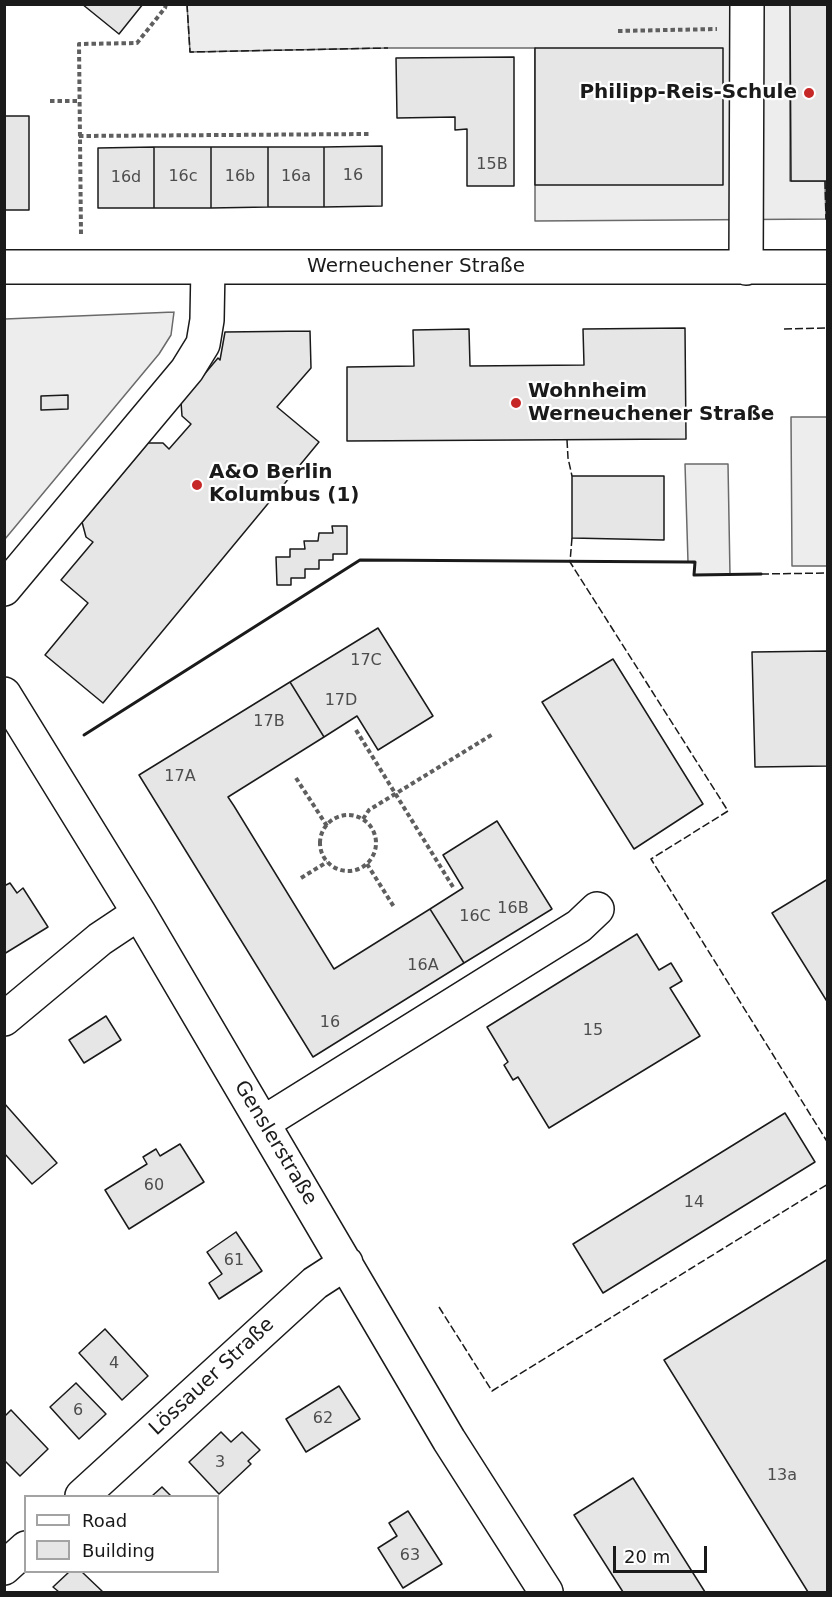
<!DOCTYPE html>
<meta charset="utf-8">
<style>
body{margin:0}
#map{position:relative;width:832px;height:1597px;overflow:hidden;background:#fff;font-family:"DejaVu Sans",sans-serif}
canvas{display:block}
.frame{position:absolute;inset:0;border:6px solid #1a1a1a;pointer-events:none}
.legend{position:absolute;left:24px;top:1495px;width:195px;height:78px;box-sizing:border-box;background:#fff;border:2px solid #a3a3a3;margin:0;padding:8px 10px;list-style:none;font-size:18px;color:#1a1a1a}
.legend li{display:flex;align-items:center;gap:12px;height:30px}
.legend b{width:30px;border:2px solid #a3a3a3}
.scale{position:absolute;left:613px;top:1546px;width:94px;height:27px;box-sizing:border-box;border:3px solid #1a1a1a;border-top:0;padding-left:8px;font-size:18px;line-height:21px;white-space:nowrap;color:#1a1a1a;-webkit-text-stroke:4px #fff;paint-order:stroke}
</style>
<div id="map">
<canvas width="832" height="1597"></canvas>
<div class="frame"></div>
<ul class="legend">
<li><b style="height:8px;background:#fff"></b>Road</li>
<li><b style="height:16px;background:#e6e6e6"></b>Building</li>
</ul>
<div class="scale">20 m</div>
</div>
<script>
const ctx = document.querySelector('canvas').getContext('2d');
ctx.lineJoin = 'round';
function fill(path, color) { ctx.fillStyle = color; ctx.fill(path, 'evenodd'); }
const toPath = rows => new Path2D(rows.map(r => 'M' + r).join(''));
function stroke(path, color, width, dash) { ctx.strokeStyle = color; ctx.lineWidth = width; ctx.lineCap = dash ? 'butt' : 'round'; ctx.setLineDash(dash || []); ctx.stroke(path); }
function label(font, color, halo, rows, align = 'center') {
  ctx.font = font + ' "DejaVu Sans",sans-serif'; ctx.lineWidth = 4.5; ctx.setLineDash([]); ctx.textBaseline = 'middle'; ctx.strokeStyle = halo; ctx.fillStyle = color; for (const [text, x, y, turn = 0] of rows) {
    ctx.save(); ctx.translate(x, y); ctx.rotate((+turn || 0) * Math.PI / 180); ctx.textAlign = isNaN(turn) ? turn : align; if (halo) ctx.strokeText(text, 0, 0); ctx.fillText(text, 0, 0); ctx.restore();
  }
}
const built = toPath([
 [187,5,790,5,790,181,825,181,826,219,535,221,535,48,388,48,190,52,187,5],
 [174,312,171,335,159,354,5,539,5,319,174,312],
 [791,417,827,417,827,566,792,566,791,417],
 [685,464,728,464,730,575,694,575,695,563,688,562,685,464]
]);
const building = toPath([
 [82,4,143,4,119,34,82,4],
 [790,4,828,4,828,181,791,181,790,4],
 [535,48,723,48,723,185,535,185,535,48],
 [514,57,514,186,467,186,467,129,455,130,455,117,397,118,396,58,514,57],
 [4,116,29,116,29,210,4,210,4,116],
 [382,146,382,206,324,207,324,147,382,146],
 [154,147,154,208,98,208,98,148,154,147],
 [154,147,211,147,211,208,154,208,154,147],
 [211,147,268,147,268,207,211,208,211,147],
 [268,147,324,147,324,207,268,207,268,147],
 [685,328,686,439,347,441,347,367,414,366,413,330,469,329,470,366,584,365,583,329,685,328],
 [310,331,311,368,277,407,319,442,103,703,45,655,88,603,61,580,93,542,86,537,82,522,148,443,163,443,169,449,191,424,182,416,181,402,218,358,220,360,225,332,310,331],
 [68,395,68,409,41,410,41,396,68,395],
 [572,476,664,476,664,540,572,538,572,476],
 [332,526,347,526,347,554,333,554,333,560,319,560,319,569,305,569,305,578,291,578,291,585,277,585,276,557,290,557,290,549,305,549,304,541,318,541,319,533,333,533,332,526],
 [378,628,433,716,378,750,357,716,324,737,290,682,378,628],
 [828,651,828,766,755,767,752,652,828,651],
 [613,659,703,804,634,849,542,702,613,659],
 [290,682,324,737,228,797,234,806,334,969,430,909,464,963,313,1057,139,775,290,682],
 [497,821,552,909,464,963,430,909,463,888,443,855,497,821],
 [828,879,828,1003,772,913,828,879],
 [10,883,17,893,23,888,48,927,4,954,4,886,10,883],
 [637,934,659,970,671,963,682,981,670,988,700,1036,549,1128,518,1077,513,1080,504,1065,508,1062,487,1027,637,934],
 [106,1016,121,1040,84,1063,69,1040,106,1016],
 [4,1103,57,1163,32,1184,4,1153,4,1103],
 [785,1113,815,1162,603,1293,573,1244,785,1113],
 [180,1144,204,1182,129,1229,105,1190,147,1164,143,1157,156,1149,160,1156,180,1144],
 [236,1232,262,1271,219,1299,209,1283,222,1274,207,1252,236,1232],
 [828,1259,828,1592,808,1592,664,1360,828,1259],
 [105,1329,148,1376,122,1400,79,1353,105,1329],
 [76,1383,106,1414,79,1439,50,1407,76,1383],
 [339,1386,360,1419,306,1452,286,1419,339,1386],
 [11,1410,48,1449,20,1476,4,1460,4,1413,6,1415,11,1410],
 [221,1432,231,1442,242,1432,260,1450,248,1461,251,1464,219,1494,189,1462,221,1432],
 [633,1478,705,1592,623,1592,574,1515,633,1478],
 [162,1487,171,1496,152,1496,162,1487],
 [408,1511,442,1564,403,1588,378,1548,397,1536,389,1523,408,1511],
 [69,1572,82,1572,103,1592,59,1592,53,1587,69,1572]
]);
const path = toPath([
 [618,31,717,29],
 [50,101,79,101],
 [79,136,369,134],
 [81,234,79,44,137,43,165,8,166,4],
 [827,405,828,405],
 [356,730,453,887],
 [296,778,327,826],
 '320 843a28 28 0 1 1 56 0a28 28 0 1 1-56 0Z',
 [363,819,369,810,493,734],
 [367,864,394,907],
 [301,878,327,862]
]);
const minor = toPath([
 [4,267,828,267],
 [746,268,747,4],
 [4,589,187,370,203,344,207,320,208,267],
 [4,694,139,913,449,1440,546,1592],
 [4,1019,100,939,139,913],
 [263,1123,579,926,597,909],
 [82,1496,315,1283,346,1263],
 [4,1568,26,1548]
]);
const fence = toPath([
 [187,4,190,52,388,48],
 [825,181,826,219,828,219],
 [784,329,828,328],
 [567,440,568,458,572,476],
 [572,538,570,562,728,811,651,859,828,1143],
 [761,574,828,573],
 [439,1307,492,1391,828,1184]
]);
const wall = toPath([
 [84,735,360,560,688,562,695,562,694,575,761,574]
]);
const markers = [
 [809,93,6,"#c62828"],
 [516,403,6,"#c62828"],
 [197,485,6,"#c62828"]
];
const numberNames = [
 ["15B",492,165],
 ["16",353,176],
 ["16c",183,177],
 ["16b",240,177],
 ["16a",296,177],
 ["16d",126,178],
 ["17C",366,661],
 ["17D",341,701],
 ["17B",269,722],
 ["17A",180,777],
 ["16B",513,909],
 ["16C",475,917],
 ["16A",423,966],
 ["16",330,1023],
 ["15",593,1031],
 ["60",154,1186],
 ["14",694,1203],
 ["61",234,1261],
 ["4",114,1364],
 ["6",78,1411],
 ["62",323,1419],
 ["3",220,1463],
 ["13a",782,1476],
 ["63",410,1556]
];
const poiNames = [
 ["Philipp-Reis-Schule",797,93,"right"],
 ["Wohnheim",528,392],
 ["Werneuchener Straße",528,415],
 ["A&O Berlin",209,473],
 ["Kolumbus (1)",209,496]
];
const streetNames = [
 ["Werneuchener Straße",416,267],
 ["Genslerstraße",275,1143,59],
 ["Lössauer Straße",212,1377,-43]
];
fill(built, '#ededed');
stroke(built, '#6a6a6a', 1.5);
fill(building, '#e6e6e6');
stroke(building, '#1a1a1a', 1.5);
stroke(minor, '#1a1a1a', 36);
stroke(path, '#5f5f5f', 4, [4.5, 3]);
stroke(minor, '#fff', 33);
stroke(fence, '#1a1a1a', 1.5, [8, 3]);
stroke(wall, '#1a1a1a', 3);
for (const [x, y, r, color] of markers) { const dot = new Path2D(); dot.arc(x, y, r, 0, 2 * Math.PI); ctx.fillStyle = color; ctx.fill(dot); stroke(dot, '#fff', 2); }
label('16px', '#4d4d4d', null, numberNames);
label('bold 20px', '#1a1a1a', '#fff', poiNames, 'left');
label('20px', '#1a1a1a', '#fff', streetNames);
</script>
